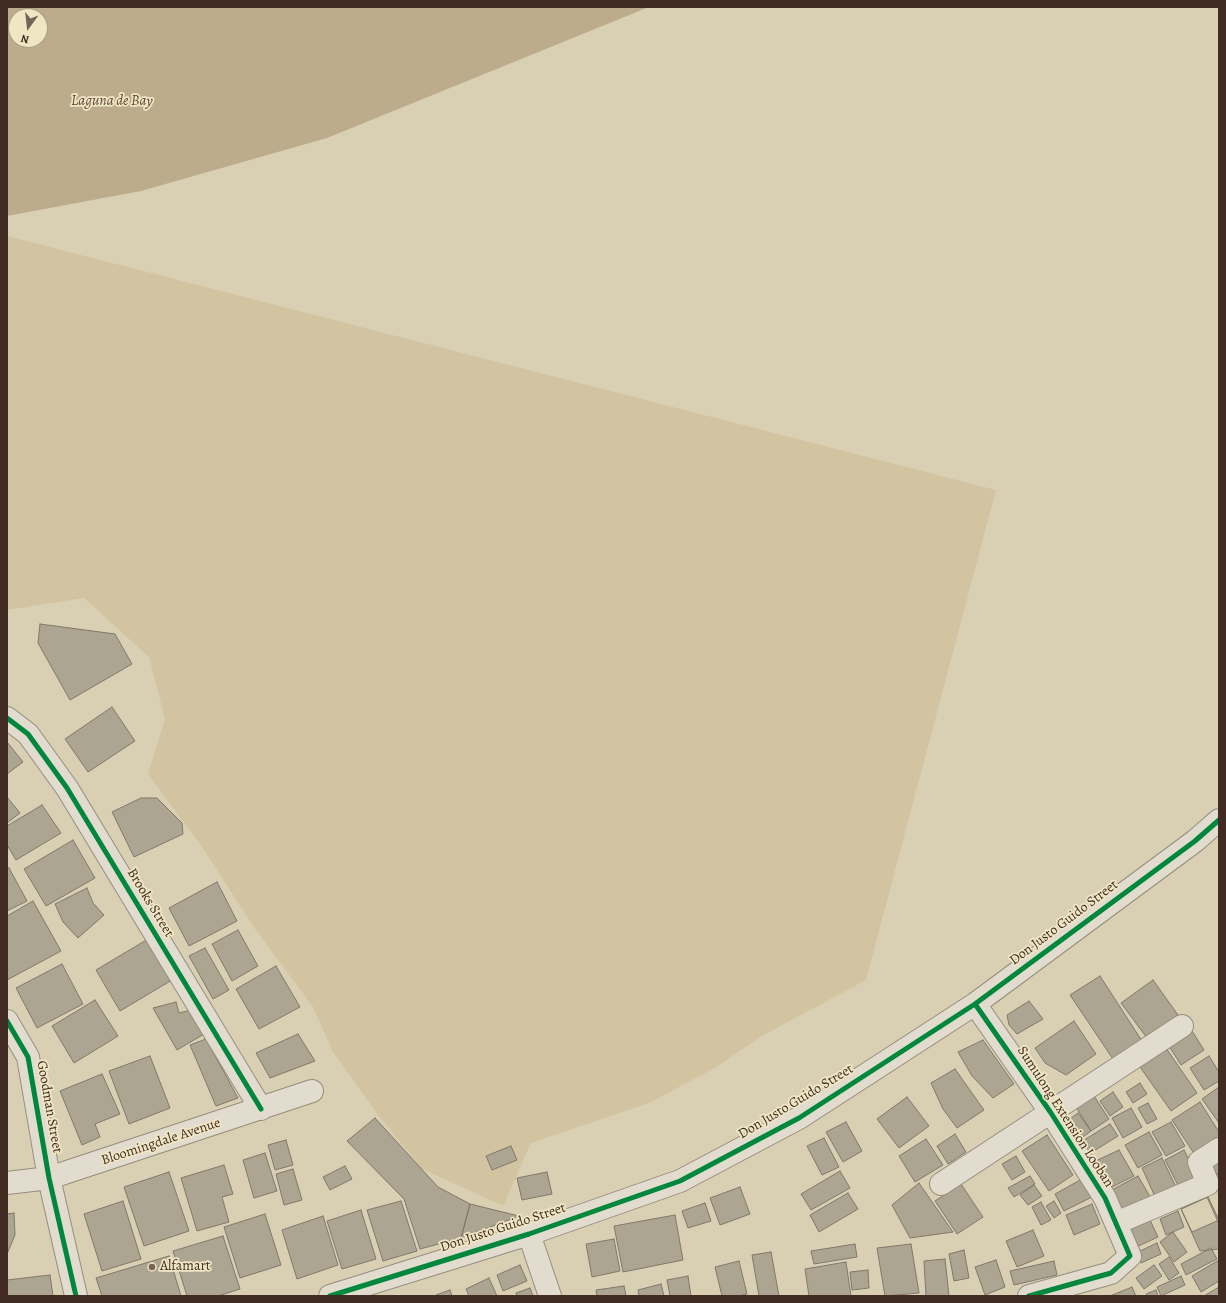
<!DOCTYPE html>
<style>
body{margin:0}
#map{position:relative;width:1226px;height:1303px;overflow:hidden;background:#d9d0b4;font-family:Alegreya,serif}
canvas{display:block}
.frame{position:absolute;inset:0;border:8px solid #412b23;pointer-events:none}
.north{position:absolute;left:8px;top:8px;width:40px;height:40px;box-sizing:border-box;background:#f0e6c4;border:1px solid #aa9b84;border-radius:50%;rotate:195deg;font-size:11px;font-weight:700;line-height:16px;text-align:center;color:#412b23}
.north::after{content:'';display:block;margin:auto;width:14px;height:18px;background:#766556;clip-path:polygon(50% 0,100% 100%,50% 72%,0 100%)}
</style>
<div id="map">
<canvas width="1226" height="1303"></canvas>
<div class="frame"></div>
<div class="north">N</div>
</div>
<script>
const ctx = document.querySelector('canvas').getContext('2d');
ctx.lineJoin = 'round';
function fill(path, color) { ctx.fillStyle = color; ctx.fill(path, 'evenodd'); }
const toPath = rows => new Path2D(rows.map(r => 'M' + r).join(''));
function stroke(path, color, width, dash) { ctx.strokeStyle = color; ctx.lineWidth = width; ctx.lineCap = dash ? 'butt' : 'round'; ctx.setLineDash(dash || []); ctx.stroke(path); }
function label(font, color, halo, rows, align = 'center') {
  ctx.font = font + ' Alegreya,serif'; ctx.lineWidth = 3.5; ctx.setLineDash([]); ctx.textBaseline = 'middle'; ctx.strokeStyle = halo; ctx.fillStyle = color; for (const [text, x, y, turn = 0] of rows) {
    ctx.save(); ctx.translate(x, y); ctx.rotate((+turn || 0) * Math.PI / 180); ctx.textAlign = isNaN(turn) ? turn : align; if (halo) ctx.strokeText(text, 0, 0); ctx.fillText(text, 0, 0); ctx.restore();
  }
}
const green = toPath([
 [7,236,996,490,866,980,762,1036,715,1068,649,1103,531,1143,503,1206,422,1169,378,1115,333,1052,313,1007,255,929,202,847,148,774,165,719,149,657,84,598,7,610]
]);
const water = toPath([
 [7,7,649,7,327,138,141,191,7,216],
 [16,16,40,16,40,40,16,40]
]);
const building = toPath([
 [40,624,115,634,132,664,70,700,38,643,40,624],
 [112,707,135,741,88,772,65,739,112,707],
 [7,742,23,762,7,774,7,742],
 [7,797,20,813,7,823,7,797],
 [141,798,157,798,182,823,183,834,134,857,112,812,141,798],
 [42,805,61,833,16,860,7,845,7,826,42,805],
 [73,840,95,878,46,906,24,869,73,840],
 [9,868,27,901,7,911,7,869,9,868],
 [217,882,237,921,189,946,169,908,217,882],
 [87,888,93,903,104,915,78,938,63,922,55,904,87,888],
 [33,901,61,951,7,980,7,916,33,901],
 [238,930,258,966,232,981,212,944,238,930],
 [153,936,177,977,120,1011,96,970,153,936],
 [205,948,229,990,213,999,189,956,205,948],
 [62,964,83,1004,37,1028,16,988,62,964],
 [276,966,300,1007,259,1029,236,989,276,966],
 [1100,976,1142,1041,1113,1059,1070,995,1100,976],
 [1153,980,1178,1015,1147,1038,1121,1003,1153,980],
 [95,1000,118,1036,74,1063,52,1026,95,1000],
 [1029,1001,1043,1019,1017,1034,1009,1025,1007,1015,1029,1001],
 [176,1002,179,1013,191,1010,204,1034,177,1050,153,1008,176,1002],
 [1074,1021,1096,1054,1066,1075,1045,1063,1035,1048,1074,1021],
 [1192,1031,1204,1050,1181,1065,1169,1046,1192,1031],
 [298,1034,315,1061,270,1078,256,1053,298,1034],
 [206,1039,238,1098,216,1106,190,1045,206,1039],
 [983,1040,1014,1084,993,1098,972,1076,958,1052,983,1040],
 [1166,1048,1197,1093,1171,1111,1140,1067,1166,1048],
 [150,1056,170,1108,129,1124,109,1071,150,1056],
 [1209,1056,1219,1072,1219,1081,1204,1090,1190,1068,1209,1056],
 [955,1069,984,1110,957,1128,943,1109,931,1083,955,1069],
 [102,1074,120,1114,95,1124,100,1137,82,1145,60,1091,102,1074],
 [1140,1083,1147,1094,1133,1103,1126,1092,1140,1083],
 [1219,1087,1219,1123,1202,1099,1219,1087],
 [1113,1092,1123,1107,1110,1116,1100,1101,1113,1092],
 [1094,1096,1109,1119,1091,1131,1076,1107,1094,1096],
 [907,1097,929,1126,899,1148,877,1119,907,1097],
 [1200,1102,1219,1132,1219,1140,1195,1155,1172,1120,1200,1102],
 [1148,1103,1157,1119,1147,1124,1138,1108,1148,1103],
 [1131,1108,1142,1127,1123,1138,1112,1118,1131,1108],
 [1078,1113,1091,1131,1079,1140,1066,1122,1078,1113],
 [375,1118,438,1187,470,1204,461,1238,420,1249,404,1199,347,1141,375,1118],
 [846,1122,862,1151,843,1162,826,1132,846,1122],
 [1171,1122,1185,1146,1166,1156,1152,1132,1171,1122],
 [1110,1124,1118,1136,1089,1154,1081,1142,1110,1124],
 [1149,1132,1162,1155,1138,1168,1125,1145,1149,1132],
 [955,1134,966,1152,948,1164,937,1146,955,1134],
 [1047,1135,1073,1175,1049,1191,1022,1151,1047,1135],
 [824,1138,839,1167,822,1175,807,1146,824,1138],
 [926,1139,943,1165,915,1182,899,1156,926,1139],
 [286,1140,293,1165,275,1170,268,1145,286,1140],
 [511,1146,517,1160,492,1170,486,1156,511,1146],
 [1119,1150,1134,1176,1106,1190,1089,1164,1119,1150],
 [1184,1150,1199,1180,1180,1189,1165,1160,1184,1150],
 [265,1153,277,1191,254,1198,243,1160,265,1153],
 [1016,1156,1025,1172,1012,1180,1002,1164,1016,1156],
 [1219,1156,1219,1177,1209,1162,1219,1156],
 [1162,1158,1178,1191,1157,1201,1142,1168,1162,1158],
 [224,1165,233,1194,222,1197,229,1222,197,1231,181,1178,224,1165],
 [345,1166,352,1179,330,1190,323,1177,345,1166],
 [293,1169,302,1200,284,1205,276,1174,293,1169],
 [840,1171,850,1188,811,1210,801,1194,840,1171],
 [169,1172,189,1231,144,1246,124,1187,169,1172],
 [547,1172,552,1194,522,1200,517,1178,547,1172],
 [1030,1176,1035,1184,1014,1197,1008,1188,1030,1176],
 [1138,1176,1152,1200,1123,1215,1110,1191,1138,1176],
 [1082,1179,1092,1197,1064,1211,1055,1194,1082,1179],
 [919,1183,953,1232,910,1238,892,1205,919,1183],
 [961,1184,983,1217,957,1234,935,1201,961,1184],
 [1034,1185,1042,1196,1028,1205,1020,1195,1034,1185],
 [740,1187,750,1214,720,1225,710,1198,740,1187],
 [848,1193,858,1209,819,1232,810,1215,848,1193],
 [1207,1197,1219,1224,1219,1249,1200,1251,1181,1209,1207,1197],
 [1208,1197,1219,1220,1192,1232,1181,1209,1208,1197],
 [123,1201,141,1259,102,1271,84,1214,123,1201],
 [401,1201,417,1251,383,1261,367,1210,401,1201],
 [1054,1201,1061,1213,1054,1218,1046,1206,1054,1201],
 [1041,1202,1051,1220,1041,1225,1032,1207,1041,1202],
 [705,1203,711,1221,688,1228,682,1211,705,1203],
 [470,1204,519,1216,461,1238,470,1204],
 [1092,1204,1100,1224,1074,1235,1066,1215,1092,1204],
 [361,1210,376,1259,342,1269,327,1221,361,1210],
 [1178,1211,1184,1227,1166,1235,1160,1219,1178,1211],
 [14,1213,15,1235,7,1254,7,1214,14,1213],
 [265,1214,281,1265,240,1278,224,1227,265,1214],
 [675,1215,683,1260,623,1272,614,1226,675,1215],
 [323,1216,338,1265,297,1279,282,1230,323,1216],
 [1149,1218,1158,1237,1134,1248,1125,1228,1149,1218],
 [1033,1230,1044,1256,1017,1267,1006,1241,1033,1230],
 [1173,1232,1187,1252,1174,1262,1160,1242,1173,1232],
 [223,1236,240,1289,218,1296,187,1296,173,1251,223,1236],
 [614,1239,620,1271,592,1277,586,1244,614,1239],
 [1157,1243,1161,1254,1141,1263,1136,1253,1157,1243],
 [855,1244,857,1257,814,1264,811,1251,855,1244],
 [911,1244,919,1293,885,1296,877,1248,911,1244],
 [1211,1248,1217,1259,1186,1275,1181,1264,1211,1248],
 [964,1250,969,1278,954,1281,949,1254,964,1250],
 [771,1252,779,1296,759,1296,752,1255,771,1252],
 [169,1256,181,1296,102,1296,96,1278,169,1256],
 [1169,1257,1179,1273,1169,1280,1159,1264,1169,1257],
 [945,1259,949,1296,926,1296,924,1261,945,1259],
 [996,1260,1005,1287,985,1295,975,1267,996,1260],
 [1219,1260,1219,1281,1201,1292,1192,1276,1219,1260],
 [739,1261,747,1294,738,1296,722,1296,715,1267,739,1261],
 [1054,1261,1057,1275,1014,1285,1010,1271,1054,1261],
 [846,1262,851,1296,809,1296,805,1269,846,1262],
 [520,1265,527,1281,503,1291,497,1275,520,1265],
 [1154,1265,1162,1276,1144,1289,1136,1278,1154,1265],
 [868,1270,869,1288,852,1290,850,1272,868,1270],
 [50,1275,53,1296,7,1296,7,1280,50,1275],
 [688,1276,691,1296,670,1296,667,1280,688,1276],
 [1181,1276,1185,1285,1161,1296,1157,1287,1181,1276],
 [489,1278,497,1296,469,1296,466,1289,489,1278],
 [661,1284,664,1296,639,1296,638,1290,661,1284],
 [624,1286,626,1296,597,1296,596,1290,624,1286],
 [1132,1287,1136,1296,1110,1296,1132,1287],
 [1219,1287,1219,1296,1204,1296,1219,1287],
 [530,1288,533,1296,517,1296,516,1293,530,1288],
 [450,1290,452,1296,436,1296,436,1295,450,1290],
 [1156,1290,1158,1296,1147,1296,1146,1294,1156,1290]
]);
const minor = toPath([
 [7,718,28,734,67,788,261,1109],
 [975,1004,1051,1113,1105,1198,1130,1256,1111,1273,1029,1296],
 [7,1021,28,1057,49,1178,76,1296],
 [7,1183,49,1178,312,1091],
 [941,1184,1182,1026],
 [1116,1223,1208,1184,1199,1162,1219,1149],
 [529,1234,550,1296],
 [330,1296,529,1234,680,1181,799,1118,975,1004,1195,841,1219,820]
]);
const cycleway = toPath([
 [7,718,28,734,67,788,261,1109],
 [975,1004,1051,1113,1105,1198,1130,1256,1111,1273,1029,1296],
 [7,1021,28,1057,49,1178,76,1296],
 [330,1296,529,1234,680,1181,799,1118,975,1004,1195,841,1219,820]
]);
const markers = [
 [152,1267,4,"#766556"]
];
const streetNames = [
 ["Brooks Street",150,903,59],
 ["Don Justo Guido Street",1064,923,-37],
 ["Don Justo Guido Street",796,1102,-31],
 ["Goodman Street",49,1107,80],
 ["Sumulong Extension Looban",1065,1117,57],
 ["Bloomingdale Avenue",161,1142,-18],
 ["Don Justo Guido Street",503,1228,-18]
];
const poiNames = [
 ["Alfamart",160,1267]
];
const waterNames = [
 ["Laguna de Bay",112,101]
];
fill(green, '#d2c4a0');
fill(water, '#bcac8b');
fill(building, '#aca592');
stroke(building, '#80786a', 1);
stroke(minor, '#958d7e', 24);
stroke(minor, '#e1dcce', 22);
stroke(cycleway, '#00873e', 5);
for (const [x, y, r, color] of markers) { const dot = new Path2D(); dot.arc(x, y, r, 0, 2 * Math.PI); ctx.fillStyle = color; ctx.fill(dot); stroke(dot, '#f0e6c4', 1.5); }
label('14px', '#412b23', '#f0e6c4', streetNames);
label('14px', '#412b23', '#f0e6c4', poiNames, 'left');
label('italic 15px', '#5c4838', '#f0e6c4', waterNames);
</script>
